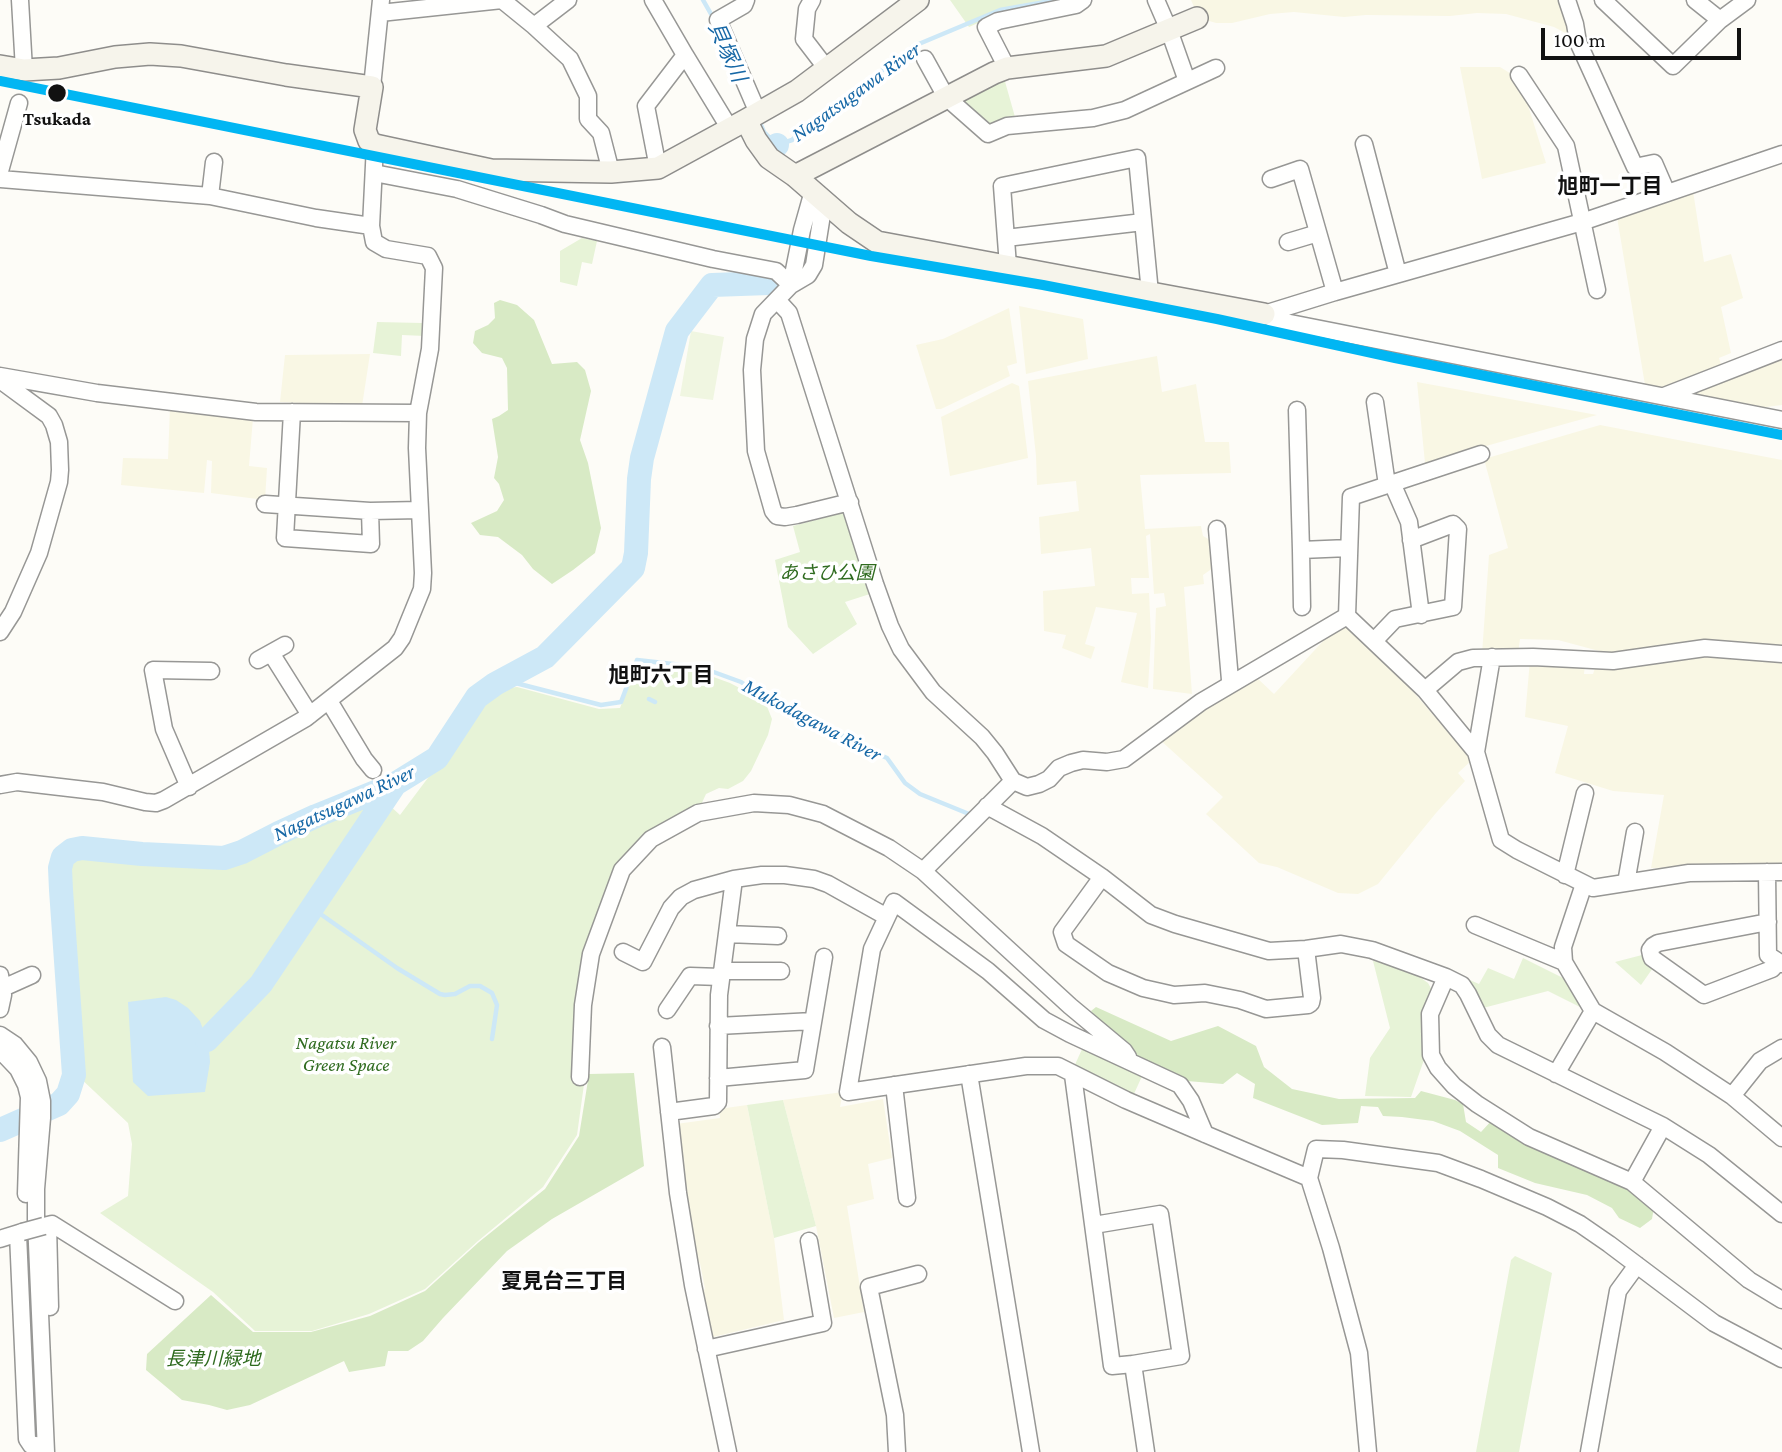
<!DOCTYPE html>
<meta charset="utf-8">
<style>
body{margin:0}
#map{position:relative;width:1782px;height:1452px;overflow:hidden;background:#fdfcf7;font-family:"Crimson Pro",serif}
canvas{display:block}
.scale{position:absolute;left:1541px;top:28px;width:200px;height:32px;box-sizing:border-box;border:4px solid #111;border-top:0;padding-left:9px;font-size:21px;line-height:24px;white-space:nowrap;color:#111;-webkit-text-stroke:5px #fff;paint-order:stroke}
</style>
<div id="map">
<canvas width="1782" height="1452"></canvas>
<div class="scale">100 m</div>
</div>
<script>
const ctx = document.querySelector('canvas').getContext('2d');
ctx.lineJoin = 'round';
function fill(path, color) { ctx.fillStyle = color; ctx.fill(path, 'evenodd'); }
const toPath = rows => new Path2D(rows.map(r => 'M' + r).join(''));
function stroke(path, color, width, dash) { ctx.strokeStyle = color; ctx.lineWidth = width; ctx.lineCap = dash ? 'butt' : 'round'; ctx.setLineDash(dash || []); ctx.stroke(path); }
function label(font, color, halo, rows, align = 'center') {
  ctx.font = font + ' "Crimson Pro","Noto Sans JP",serif'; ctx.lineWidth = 7; ctx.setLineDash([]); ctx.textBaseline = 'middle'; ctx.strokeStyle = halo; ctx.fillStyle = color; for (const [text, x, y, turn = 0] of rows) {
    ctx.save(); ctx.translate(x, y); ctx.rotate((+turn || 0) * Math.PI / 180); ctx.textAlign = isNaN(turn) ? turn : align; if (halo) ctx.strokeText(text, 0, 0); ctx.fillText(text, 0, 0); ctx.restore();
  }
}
const farmland = toPath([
 [1191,0,1563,0,1571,36,1554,27,1506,14,1477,13,1450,16,1366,15,1344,17,1294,12,1270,14,1232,23,1216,23,1199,18],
 [1460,67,1500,67,1513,75,1523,89,1546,163,1482,179],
 [1693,191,1704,262,1731,254,1743,298,1721,307,1731,353,1719,358,1722,368,1657,390,1645,385,1617,217],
 [1019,306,1083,319,1088,359,1026,374],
 [1009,308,1017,363,1007,366,1010,376,941,409,936,409,916,345,943,339],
 [370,354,362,406,280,402,285,355],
 [1782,355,1782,405,1750,409,1685,397,1685,391],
 [1157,356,1162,392,1196,384,1205,442,1229,442,1231,473,1140,475,1145,529,1201,526,1203,536,1212,541,1213,568,1203,575,1204,584,1184,587,1192,694,1153,689,1156,608,1166,606,1164,593,1154,594,1150,534,1146,536,1149,578,1131,578,1132,594,1149,593,1151,637,1148,688,1121,682,1137,613,1096,607,1085,644,1095,647,1091,659,1062,648,1066,635,1044,631,1043,591,1095,586,1091,548,1041,554,1039,517,1079,511,1076,481,1037,485,1036,456,1028,381],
 [1417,382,1597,415,1425,463],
 [1012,383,1019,386,1028,458,950,476,941,417],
 [170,407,253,418,249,466,267,468,265,500,211,493,212,461,207,460,204,493,121,485,123,458,168,459],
 [1600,425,1782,460,1782,650,1618,656,1558,640,1520,639,1518,653,1482,654,1489,555,1508,548,1484,459],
 [1338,625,1347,625,1410,688,1472,760,1458,773,1465,781,1436,813,1378,884,1358,894,1338,893,1277,867,1259,863,1206,814,1223,797,1159,739,1204,703,1255,676,1274,694],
 [1706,652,1782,657,1782,865,1651,868,1664,795,1613,791,1555,773,1568,726,1525,717,1530,660,1585,663,1584,674,1593,674,1596,665],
 [843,1092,840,1107,883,1099,892,1158,868,1164,874,1199,847,1206,864,1312,834,1318,816,1226,783,1100],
 [747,1105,774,1238,784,1320,709,1338,700,1294,705,1289,700,1263,694,1262,676,1124,720,1118,719,1109]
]);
const green = toPath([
 [950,0,1070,0,996,15,969,27],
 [1004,78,1015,117,992,124,985,123,962,104,962,95],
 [582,238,597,241,592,264,582,262,577,286,560,282,560,251],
 [377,322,422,323,425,328,425,336,402,335,401,356,373,353],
 [845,512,873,593,845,602,857,624,813,654,788,627,775,560,800,552,793,526],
 [636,664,697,671,730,683,757,697,766,704,772,719,768,735,751,771,743,781,728,789,719,788,706,794,700,807,646,838,586,954,585,1077,577,1135,543,1187,478,1241,425,1289,369,1314,312,1331,255,1331,213,1292,100,1213,128,1196,132,1144,128,1123,78,1076,66,867,68,861,72,856,85,852,225,856,376,793,400,815,491,694,507,688,517,687,599,709,620,708],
 [1642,955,1655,965,1641,985,1615,962],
 [1523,958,1567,980,1584,1009,1548,991,1483,1008,1456,974,1479,984,1488,968,1514,979],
 [1373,961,1393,965,1414,973,1428,983,1432,990,1421,1014,1426,1054,1411,1097,1365,1096,1370,1058,1390,1028],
 [1083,1047,1143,1074,1133,1096,1073,1069],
 [783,1100,816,1226,774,1238,747,1105],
 [1515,1256,1552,1273,1519,1452,1476,1452,1511,1260]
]);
const forest = toPath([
 [500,300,517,305,534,320,552,364,577,362,585,370,591,391,580,440,588,463,601,528,595,553,573,570,552,584,533,569,522,555,498,537,480,535,471,523,497,511,504,500,499,484,494,478,498,457,492,419,499,416,508,410,507,368,502,358,482,353,473,343,475,331,488,325,495,318,494,303],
 [1096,1007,1171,1041,1218,1026,1256,1046,1264,1067,1292,1089,1339,1099,1415,1098,1421,1091,1455,1100,1463,1104,1466,1122,1481,1132,1493,1119,1625,1182,1654,1207,1652,1219,1640,1228,1619,1218,1612,1208,1587,1195,1535,1183,1498,1168,1498,1155,1460,1131,1433,1121,1402,1117,1383,1116,1378,1107,1361,1106,1358,1123,1322,1125,1253,1098,1255,1084,1237,1073,1223,1084,1187,1081,1168,1076,1133,1058,1091,1011],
 [634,1073,644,1166,552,1219,507,1251,443,1318,423,1341,408,1351,388,1351,385,1366,349,1372,344,1361,250,1405,227,1410,209,1405,182,1400,146,1370,147,1354,211,1295,253,1332,311,1332,370,1316,425,1291,479,1242,545,1189,579,1136,589,1074]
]);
const pitch = toPath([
 [691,331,724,337,713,400,680,396]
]);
const water = toPath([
 [166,997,176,1000,188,1008,200,1021,205,1035,209,1049,210,1062,205,1092,148,1096,133,1082,128,1002]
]);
const stream = toPath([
 [703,0,715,21],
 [761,125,764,132,777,145,792,140,812,122,824,115,914,46,1000,10,1056,0],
 [504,680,601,705,621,702,637,660,700,667,741,682,760,695,785,704,820,722,856,744,887,758,905,783,920,794,969,814],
 [649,699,655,702],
 [312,908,397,968,440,994,445,995,455,994,470,986,480,986,492,993,497,1005,492,1039]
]);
const river = toPath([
 [776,146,777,145],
 [207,1040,261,984,395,784],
 [0,1130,59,1104,68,1094,74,1075,61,890,60,868,63,857,72,850,82,848,142,854,224,858,242,852,279,833,316,816,395,784,437,758,477,697,495,684,545,657,633,568,636,553,639,479,642,458,677,331,712,285,769,283]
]);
const street = toPath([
 [20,0,24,70],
 [653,0,685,55,646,106,658,168],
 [746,0,744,5,718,20,758,113],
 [812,0,807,9,804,39,827,69],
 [1156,0,1169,30,1187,81],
 [1567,0,1575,24,1578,42,1635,167,1654,163,1667,193],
 [1603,0,1673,66,1720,20,1747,0],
 [1695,0,1720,20],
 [380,13,502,0,534,26,570,59,588,96,588,119,601,133,611,172],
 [534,26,568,0],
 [685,55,730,129],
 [925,59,946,97,988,134,1007,126,1093,118,1125,110,1216,68],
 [1007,68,986,27,998,21,1076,5,1083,0],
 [1519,75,1566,146,1597,290],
 [372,87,381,0],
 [1364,144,1398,274],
 [0,171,19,103],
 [374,173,457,189,541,215,565,224,713,259,776,271,791,285],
 [0,179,210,196,316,218,371,226],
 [1271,179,1300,169,1335,292],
 [210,196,214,162],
 [824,202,814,265,808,275,791,285,763,314,755,339,752,370,756,451,773,511,777,516,785,517,797,515,850,502],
 [1006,238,1143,222],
 [1288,242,1318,233],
 [1008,266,1002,186,1137,158,1150,293],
 [791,285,802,230,813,191],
 [777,300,789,313,875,584,890,626,901,649,933,692,982,737,995,753,1013,781,1027,787,1039,784,1049,779,1059,768,1071,763,1083,760,1107,762,1124,759,1201,702,1347,616],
 [1264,314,1335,292,1582,222,1782,154],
 [1264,314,1275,320,1782,420],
 [0,376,97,393,256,412,418,413],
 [0,380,49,416,54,425,59,442,60,470,59,482,39,553,13,612,0,632],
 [1664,396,1782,350],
 [1375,402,1387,485],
 [1297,410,1301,550,1349,548],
 [292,412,285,538,371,544,370,511],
 [1481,454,1351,497,1347,616,1425,690,1476,752,1501,840,1517,850,1593,888,1689,873,1782,872],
 [1392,483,1409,522,1421,615],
 [265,504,370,511,420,510],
 [1217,529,1230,680,1232,683],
 [1301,550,1302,607],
 [1374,641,1395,619,1453,607,1458,529,1453,524,1411,540],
 [271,653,310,715],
 [258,660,285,645],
 [1425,690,1458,662,1473,658,1533,657,1613,661,1705,648,1782,654],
 [329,701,364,759,373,770],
 [1476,752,1492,657],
 [0,785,17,782,103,792,145,802,156,803,164,800,306,718,395,648,402,638,422,589,423,573,417,448,418,413,430,349,434,268,428,256,386,249,374,242,371,226,375,145],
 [189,787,164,729,153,670,211,671],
 [987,806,1042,836,1102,877,1151,915,1175,924,1269,951,1306,949,1341,944,1372,950,1446,977,1462,985,1468,994,1488,1035,1498,1045,1663,1126,1709,1155,1782,1214],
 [923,871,1013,781],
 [1767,872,1768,955,1782,964],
 [1565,875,1585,793],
 [1102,877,1062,932,1066,944,1108,973,1143,988,1174,995,1205,993,1240,1000,1266,1009,1308,1005,1311,1003,1312,998,1306,949],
 [1626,883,1635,832],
 [1768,922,1658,943,1653,946,1650,950,1651,955,1652,958,1704,995,1772,969,1778,962],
 [1475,925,1564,962],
 [727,934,778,936],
 [623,952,643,962,671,908,681,897,694,890,734,879,762,875,785,875,814,879,828,884,887,917],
 [722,971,781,971],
 [0,975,3,995,0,1009],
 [1446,977,1430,1014,1431,1055,1438,1068,1454,1086,1477,1104,1529,1137,1632,1182,1749,1280,1782,1300],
 [3,988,32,975],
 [667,1010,690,976,721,977],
 [1593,1011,1665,1052,1732,1096,1782,1138],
 [718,1026,813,1021],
 [0,1035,15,1045,29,1062,38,1081,42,1101,42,1118,36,1189,36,1221,46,1452],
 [662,1047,678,1193,693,1285,728,1452],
 [0,1050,18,1069,26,1085,29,1097,26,1194],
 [969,1074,1031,1452],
 [1556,1074,1593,1011,1564,962,1563,947,1584,884],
 [1073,1075,1112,1366,1133,1364,1146,1452],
 [580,1077,583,1005,591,954,622,870,651,839,698,813,754,803,789,805,823,814,889,848,923,871,1070,1006,1124,1051,1128,1057],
 [718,1078,805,1070,824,957],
 [894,1085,907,1198],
 [1732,1096,1760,1061,1782,1048],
 [669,1112,714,1106,718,1102,719,995,734,879],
 [1205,1134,1191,1101,1180,1085,1070,1034,1044,1020,988,971,894,902,872,949,848,1092,1026,1066,1058,1066,1126,1100,1205,1134,1309,1178],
 [1632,1182,1663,1126],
 [48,1225,50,1307],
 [1094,1225,1160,1214,1181,1356,1133,1364],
 [44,1226,52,1224,175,1301],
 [18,1234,27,1439,31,1445,36,1445],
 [0,1239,22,1232],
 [706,1349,823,1323,809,1241],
 [897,1452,895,1415,869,1287,918,1274],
 [1368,1452,1359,1353,1331,1248,1309,1178,1316,1149,1343,1150,1438,1163,1481,1179,1547,1207,1580,1224,1609,1244,1714,1323,1782,1359],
 [1589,1452,1618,1291,1637,1265]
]);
const secondary = toPath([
 [0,66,24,70,59,68,115,57,150,54,181,56,286,75,372,87,365,130,369,141,375,145,491,170,611,172,658,168,746,120,797,91,918,0],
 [746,120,756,140,769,158,795,176,849,223,877,242,1264,314],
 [795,176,994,73,1007,68,1106,56,1197,18]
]);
const streetBridge = toPath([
 [22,1232,44,1226]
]);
const rail1 = toPath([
 [0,81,871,256,1043,285,1217,319,1395,358,1782,435]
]);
const markers = [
 [57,93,10,"#111"]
];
const stopNames = [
 ["Tsukada",57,119]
];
const parkNames = [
 ["あさひ公園",827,573],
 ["Nagatsu River",346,1043],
 ["Green Space",346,1065],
 ["長津川緑地",213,1359]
];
const waterNames = [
 ["貝塚川",727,52,66],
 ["Nagatsugawa River",856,92,-36],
 ["Mukodagawa River",812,720,28],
 ["Nagatsugawa River",344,803,-25]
];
const neighbourhoodNames = [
 ["旭町一丁目",1610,187],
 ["旭町六丁目",661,676],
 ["夏見台三丁目",564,1282]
];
fill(farmland, '#f9f7e4');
fill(green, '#e7f3d7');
fill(forest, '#d8eac5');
fill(pitch, '#f0f6e1');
fill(water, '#cde8f7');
stroke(stream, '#cde8f7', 4.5);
stroke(river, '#cde8f7', 24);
stroke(street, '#979795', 19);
stroke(secondary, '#8e8d8b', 24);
stroke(street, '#fffffe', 16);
stroke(secondary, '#f6f4eb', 21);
stroke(streetBridge, '#979795', 19, []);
stroke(streetBridge, '#fffffe', 16);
stroke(rail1, '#01b6f3', 10);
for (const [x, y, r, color] of markers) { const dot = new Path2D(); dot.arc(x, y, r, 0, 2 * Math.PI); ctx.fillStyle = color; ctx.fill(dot); stroke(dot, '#fff', 2.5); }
label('bold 19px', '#111', '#fff', stopNames);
label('italic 19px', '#2f6b1f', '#fff', parkNames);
label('italic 21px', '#1768a6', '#fff', waterNames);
label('bold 21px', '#111', '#fff', neighbourhoodNames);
</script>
